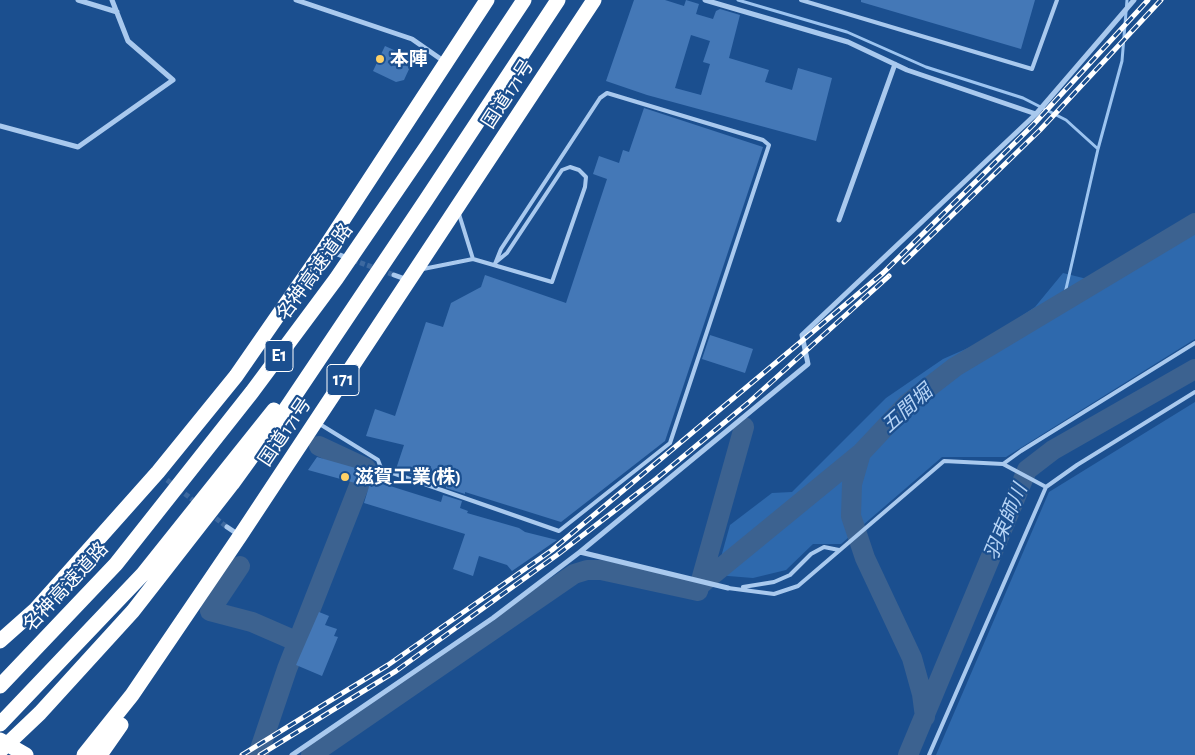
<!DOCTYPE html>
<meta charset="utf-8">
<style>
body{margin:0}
canvas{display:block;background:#1b4f8f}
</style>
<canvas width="1195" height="755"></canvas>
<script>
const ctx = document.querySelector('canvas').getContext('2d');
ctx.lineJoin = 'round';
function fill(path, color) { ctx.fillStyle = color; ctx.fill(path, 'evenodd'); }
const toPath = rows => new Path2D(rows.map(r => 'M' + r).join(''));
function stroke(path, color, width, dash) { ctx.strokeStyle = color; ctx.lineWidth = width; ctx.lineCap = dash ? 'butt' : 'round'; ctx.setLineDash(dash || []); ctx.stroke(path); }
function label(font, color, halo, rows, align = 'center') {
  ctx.font = font + ' "Alegreya Sans","Noto Sans JP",sans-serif'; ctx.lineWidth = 4.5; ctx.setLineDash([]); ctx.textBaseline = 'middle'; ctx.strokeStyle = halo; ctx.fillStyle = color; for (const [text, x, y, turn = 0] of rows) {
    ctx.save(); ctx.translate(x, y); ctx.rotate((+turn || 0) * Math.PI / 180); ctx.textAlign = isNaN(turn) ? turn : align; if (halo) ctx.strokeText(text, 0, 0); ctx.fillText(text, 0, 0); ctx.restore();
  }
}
const green = toPath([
 [1195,216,1195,339,1006,457,942,457,841,544,813,544,786,570,753,578,716,575,730,525,772,493,792,492,886,398,943,359,984,341,1035,307,1063,273,1087,279],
 [1195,402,1195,755,936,755,1049,492]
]);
const stream = toPath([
 [738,0,847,32,926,67,1023,98,1066,120,1098,149],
 [1063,302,1098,149,1122,61,1127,0]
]);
const river = toPath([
 [240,566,210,611,252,622,298,642],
 [700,585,861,453],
 [925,717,922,694,912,658,865,558,851,516,852,484,861,453,907,404,955,367,1195,223],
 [258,755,287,669,366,468,319,446],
 [311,755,574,574,587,570,601,570,698,591,744,427],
 [908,755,1027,470,1053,450,1195,369]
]);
const building = toPath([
 [634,0,665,0,684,6,686,0,699,4,696,14,713,19,716,11,720,9,740,15,729,58,769,70,765,82,792,90,798,68,832,78,816,141,647,95,606,81],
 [691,35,710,41,703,62,710,64,701,95,675,88],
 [861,0,1035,0,1021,49,861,2],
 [385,46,407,56,410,67,404,80,396,82,373,71],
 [644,108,763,147,665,441,561,522,465,492,465,494,446,488,446,486,396,469,404,445,366,436,375,409,395,416,426,322,443,327,451,303,481,287,485,275,566,303,607,179,593,174,599,156,619,163,623,150,629,152],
 [710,335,753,349,745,373,702,359],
 [317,457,359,469,355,483,308,470],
 [371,480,441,502,443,495,462,501,460,508,468,511,467,513,519,528,525,532,557,540,512,571,507,565,479,556,473,576,453,569,465,534,364,503],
 [319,612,329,616,325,625,337,629,334,636,338,637,322,676,296,665]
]);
const streetTunnel = toPath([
 [353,260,394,275],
 [167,480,198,504],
 [210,514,227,527]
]);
const lane = toPath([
 [801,0,1032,69,1057,0],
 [459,214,473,259,552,282,585,187,586,177,579,170,570,167,562,170,507,253,496,262],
 [423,269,473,259],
 [318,423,378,460,381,468,387,471,559,531,670,443,769,145,763,140,607,93,600,98,501,249,495,264],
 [1003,464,1021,451,1195,343],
 [743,587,774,582,790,575,811,554,824,547,839,550],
 [728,588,774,594,798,586,944,461,1003,464,1046,487],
 [929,755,1046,487,1077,465,1195,392]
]);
const street = toPath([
 [78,0,117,12],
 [296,0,412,39,445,62],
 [705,0,848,42,907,70,1036,114],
 [0,126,78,147,173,80,128,41,112,0],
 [839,220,895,64],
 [325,249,345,257],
 [394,275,408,280],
 [227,527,239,535],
 [580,552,808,364,802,335,1036,114,1134,0],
 [292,755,493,618,580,552,728,588]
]);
const highway = toPath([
 [0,641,36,609,158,472,236,376,324,249,487,0],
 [0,686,116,564,252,392,336,279,427,146,524,0],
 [0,724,143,574,274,410],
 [0,740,26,755],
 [0,751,40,713,133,611,232,484,279,419,426,200,558,0],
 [84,755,132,695,240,536,594,0],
 [100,755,121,725]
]);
const rail = toPath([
 [904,262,1040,130,1161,0],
 [242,755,388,665,552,550,883,273,1033,125,1148,0],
 [260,755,396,671,557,555,656,479,748,403,889,276]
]);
const markers = [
 [380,59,5,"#ffd166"],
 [345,477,5,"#ffd166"]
];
const shields = [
 [279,356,28],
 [343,380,32]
];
const shieldNames = [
 ["E1",279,356],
 ["171",343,380]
];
const poiNames = [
 ["本陣",390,59],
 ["滋賀工業(株)",355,477]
];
const streetNames = [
 ["国道171号",508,94,-57],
 ["名神高速道路",315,272,-54],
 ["国道171号",285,432,-56],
 ["名神高速道路",66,587,-47]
];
const waterNames = [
 ["五間堀",907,409,-42],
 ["羽束師川",1006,522,-67]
];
fill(green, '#2e69ad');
stroke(stream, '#9cc4f0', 3);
stroke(river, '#3c6290', 20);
fill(building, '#4478b7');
stroke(streetTunnel, '#3d69a0', 5, [5, 2.5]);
stroke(lane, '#a9c9ee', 4);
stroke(street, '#a9c9ee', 5);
stroke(highway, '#fff', 15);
stroke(rail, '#fff', 5);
stroke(rail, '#1b4f8f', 3, [9]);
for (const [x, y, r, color] of markers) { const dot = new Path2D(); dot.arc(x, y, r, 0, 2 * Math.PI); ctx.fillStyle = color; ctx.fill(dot); stroke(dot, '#1b4f8f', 2); }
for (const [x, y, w] of shields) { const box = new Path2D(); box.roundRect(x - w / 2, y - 15.5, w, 31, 4); ctx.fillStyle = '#1b4f8f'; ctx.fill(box); stroke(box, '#fff', 1); }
label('bold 18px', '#fff', null, shieldNames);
label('bold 19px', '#fff', '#1b4f8f', poiNames, 'left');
label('19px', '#fff', '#1b4f8f', streetNames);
label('italic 20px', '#b5d3f5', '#1b4f8f', waterNames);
</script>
